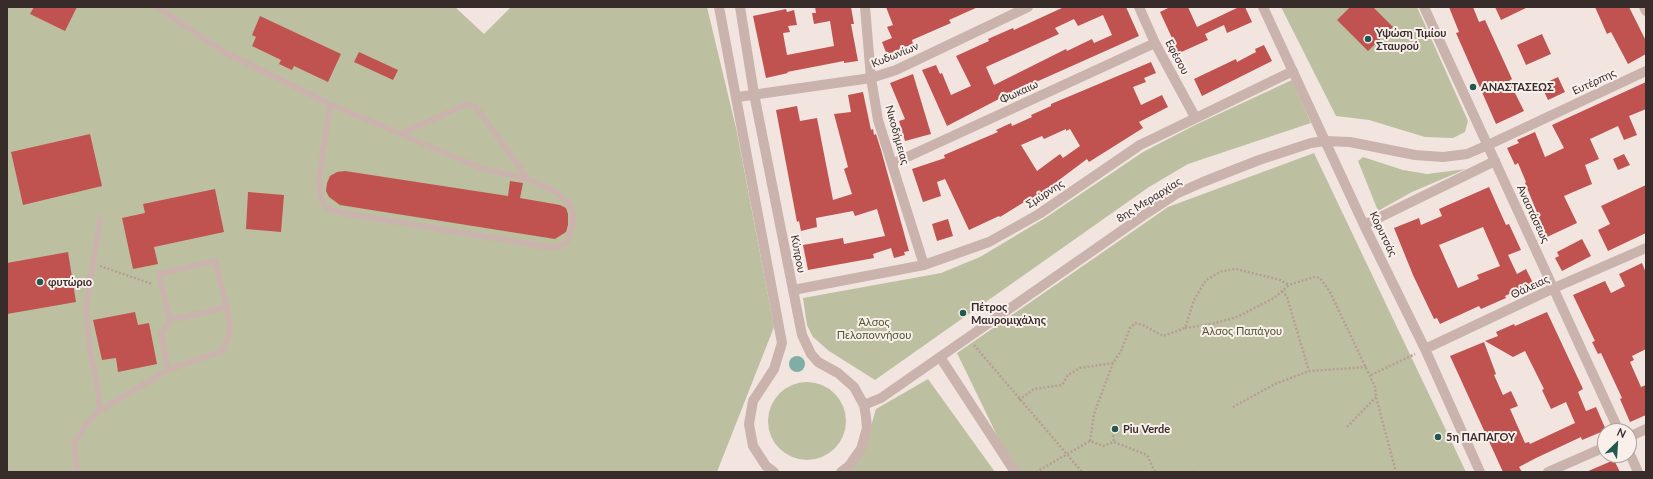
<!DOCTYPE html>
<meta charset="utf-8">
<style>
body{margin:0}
#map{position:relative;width:1653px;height:479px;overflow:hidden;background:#f2e5e0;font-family:Lato,sans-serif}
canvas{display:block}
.frame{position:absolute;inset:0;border:8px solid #382c2b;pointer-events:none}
.north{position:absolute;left:1597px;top:423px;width:40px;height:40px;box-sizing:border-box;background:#f9f0ec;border:1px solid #aca29f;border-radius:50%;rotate:25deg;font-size:11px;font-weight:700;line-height:16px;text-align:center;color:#382c2b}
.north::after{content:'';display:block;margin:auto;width:14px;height:18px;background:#22584f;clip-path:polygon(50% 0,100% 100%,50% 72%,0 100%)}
</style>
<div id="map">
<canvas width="1653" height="479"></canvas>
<div class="frame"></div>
<div class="north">N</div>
</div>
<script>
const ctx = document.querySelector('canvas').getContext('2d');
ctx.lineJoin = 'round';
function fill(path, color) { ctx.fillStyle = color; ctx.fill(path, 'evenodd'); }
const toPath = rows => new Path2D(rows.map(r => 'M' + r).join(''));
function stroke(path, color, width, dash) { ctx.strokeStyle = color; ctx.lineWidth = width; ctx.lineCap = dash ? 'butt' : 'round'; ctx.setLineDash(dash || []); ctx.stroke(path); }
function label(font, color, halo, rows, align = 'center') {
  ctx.font = font + ' Lato,sans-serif'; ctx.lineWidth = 4; ctx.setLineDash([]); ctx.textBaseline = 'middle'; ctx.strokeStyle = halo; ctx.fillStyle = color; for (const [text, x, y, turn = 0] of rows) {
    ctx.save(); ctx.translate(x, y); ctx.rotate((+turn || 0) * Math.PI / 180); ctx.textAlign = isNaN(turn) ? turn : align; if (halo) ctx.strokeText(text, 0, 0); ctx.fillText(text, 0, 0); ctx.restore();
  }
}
const green = toPath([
 [7,7,455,7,484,34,511,7,707,7,737,132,774,327,717,472,7,472],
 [1281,7,1417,7,1468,121,1465,132,1453,138,1425,137,1369,120,1336,116],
 [1292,80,1311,123,1188,164,1149,187,875,380,829,351,813,337,807,325,803,298,941,273,980,257,1045,218,1143,152,1195,125],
 [1314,153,1466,472,1020,472,1005,452,957,353,1168,207],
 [1363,157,1403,170,1427,174,1466,169,1412,192,1378,211,1358,161],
 [928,379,995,472,845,472,864,450,876,409],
 '768 421a39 39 0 1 1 78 0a39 39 0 1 1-78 0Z'
]);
const water = toPath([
 '789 364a8 8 0 1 1 16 0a8 8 0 1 1-16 0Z'
]);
const building = toPath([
 [34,7,77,7,65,31,30,14],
 [815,7,851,7,854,24,851,24,858,61,844,63,844,61,787,72,788,73,766,78,753,16,786,9,787,12,794,10,797,25,788,26,790,32,783,33,787,55,834,46,830,21,814,24,812,13,816,13],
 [886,7,978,7,949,20,951,23,912,40,913,44,887,55,882,42,892,38,887,27,893,25],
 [1064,7,1126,7,1139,36,1036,82,1037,84,1024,90,1022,87,947,126,922,70,936,65,940,74,942,73,951,95,971,86,956,56,989,41,988,39,1013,28,1014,30],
 [1103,15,1112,35,1094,43,1092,39,1067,51,1066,49,994,85,986,67,1059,34,1055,28,1074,19,1078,26],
 [1170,7,1188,7,1197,27,1239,7,1245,7,1252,22,1227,33,1224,25,1205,34,1208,40,1177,54,1170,39,1172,38,1160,12],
 [1350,7,1373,7,1393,27,1368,51,1337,20],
 [1449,7,1473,7,1479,22,1485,20,1512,79,1509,81,1524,111,1496,124,1456,33,1459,32],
 [1495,7,1528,7,1501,20],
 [1595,7,1629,7,1646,41,1646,54,1628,64,1611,32,1607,34],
 [260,16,341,54,328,82,294,66,292,70,279,64,281,60,252,46,256,37,252,35],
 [1542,34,1551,54,1526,65,1517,45],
 [1264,45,1272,61,1202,96,1194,79,1236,59,1237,62,1256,52,1255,49],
 [359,52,398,70,393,80,354,62],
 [1151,62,1156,73,1144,78,1146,82,1133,87,1141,105,1162,95,1168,107,1139,122,1143,128,1089,162,1087,159,1031,201,1029,199,1000,217,999,216,969,230,945,179,937,182,941,196,923,202,912,169,945,158,944,155,998,132,996,130,1011,123,1012,126,1032,117,1031,115,1051,106,1051,104],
 [1066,129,1066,131,1070,129,1080,146,1063,158,1060,154,1037,171,1021,145,1042,136,1044,139],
 [913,74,931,134,905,141,899,121,905,119,890,83],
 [1558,77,1565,92,1548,100,1541,85],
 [1646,82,1646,109,1629,116,1637,135,1624,140,1618,126,1590,139,1599,159,1585,165,1592,184,1564,196,1577,223,1547,237,1525,183,1526,182,1518,163,1515,165,1507,148,1519,143,1517,140,1535,132,1545,157,1564,148,1552,125],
 [863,92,871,130,873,129,874,135,876,134,881,150,909,251,904,252,905,255,894,258,891,248,873,254,874,258,808,270,803,245,843,238,844,244,885,236,877,209,855,216,853,211,816,218,817,227,801,231,799,221,797,222,776,110,797,106,800,121,817,118,833,200,852,194,844,169,848,167,834,114,851,112,848,95],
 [90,134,102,186,23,205,11,152],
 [1624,154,1630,165,1618,170,1613,159],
 [345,171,508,196,510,181,523,183,520,198,560,205,566,208,568,214,568,225,566,232,555,239,340,205,329,197,326,191,327,183,330,176,337,172],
 [1646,185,1646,233,1608,251,1598,230,1610,224,1601,206],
 [1489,187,1506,225,1509,224,1521,250,1508,255,1517,274,1526,269,1533,283,1505,296,1506,298,1481,309,1479,306,1440,324,1437,318,1434,319,1413,275,1394,228,1419,218,1421,225,1442,216,1439,209],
 [1483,227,1500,266,1477,275,1479,279,1458,288,1439,245],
 [215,189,224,232,154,247,158,264,133,269,122,218,145,213,143,204],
 [248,192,284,195,281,232,246,229],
 [948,219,953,236,937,241,932,224],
 [1582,239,1591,256,1562,271,1555,258,1559,256,1557,252],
 [68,252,76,302,7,314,7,263],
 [1642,263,1646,273,1646,349,1632,356,1634,360,1630,362,1641,387,1646,385,1646,415,1630,422,1620,399,1622,398,1601,353,1598,354,1592,342,1595,341,1573,295,1605,281,1611,293,1625,286,1619,274],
 [135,312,138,325,149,323,157,364,118,372,116,358,102,360,93,320],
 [1547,312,1583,389,1578,392,1586,411,1596,407,1606,430,1582,440,1581,437,1536,458,1519,467,1522,472,1503,472,1450,356,1484,342,1496,374,1494,375,1503,395,1511,391,1518,406,1510,409,1525,443,1529,442,1530,444,1575,423,1566,402,1551,409,1542,390,1544,389,1525,351,1513,357,1485,341,1498,336,1496,332,1514,324,1515,326],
 [1614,460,1620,472,1586,472]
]);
const path = toPath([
 [100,266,152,284],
 [1282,291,1287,297,1309,371],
 [1185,328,1212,324,1237,317,1274,298,1289,285,1314,277,1320,278,1330,292,1375,387,1376,397,1396,472],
 [974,345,1082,472],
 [1371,375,1415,354],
 [1019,400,1034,389,1062,385,1068,375,1080,368,1113,363,1121,351,1130,328,1135,323,1143,325,1163,336,1185,328,1194,300,1206,280,1222,271,1236,269,1280,280,1289,285],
 [1233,407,1275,384,1309,371,1367,367],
 [1347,427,1376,397],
 [1113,435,1114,442],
 [1090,441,1094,414,1113,363],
 [1275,471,1275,472],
 [1036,472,1090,441,1103,446,1114,442,1147,455,1155,472],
 [1164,472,1195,472]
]);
const service = toPath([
 [157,7,222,51,330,104,481,168,528,179],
 [330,104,319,179,321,200,327,208,338,212,553,248,566,243,573,226,573,213,570,205,556,192,528,179,476,107,467,104,400,134],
 [168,370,161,334,170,320],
 [99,411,99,396,89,344,86,308,100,219],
 [77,472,74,443,84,427,99,411,168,370,223,351,230,333,227,307,215,261,159,274,170,320,227,307]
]);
const minor = toPath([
 [865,7,871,78,878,120,924,265],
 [1139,7,1155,43,1195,117],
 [1263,7,1364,225,1425,349,1480,472],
 [1644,7,1646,11],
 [738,97,871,78,896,70,1028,7],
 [1488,145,1646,71],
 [892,164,1155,43],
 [1364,225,1495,161],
 [793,290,924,265,989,242,1039,214,1140,145,1293,71],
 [1425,349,1554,288,1646,248],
 [1629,437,1646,429],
 [1548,472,1605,447]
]);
const tertiary = toPath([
 [719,7,782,343,774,369,753,401,749,424,753,446,766,466,774,472],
 [740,7,754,94,802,335,811,354,818,362,838,373,854,387,864,405,866,417,867,428,861,449,849,466,841,472],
 [1424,7,1619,431],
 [940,357,1015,472],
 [864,405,881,398,1147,213,1176,194,1203,182,1259,160,1311,143,1325,141,1350,142,1415,155,1443,157,1467,154,1488,145],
 [1629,452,1638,472]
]);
const markers = [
 [1368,39,4,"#22584f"],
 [1473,87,4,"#22584f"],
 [40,282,4,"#22584f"],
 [963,313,4,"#22584f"],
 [1115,429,4,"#22584f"],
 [1438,437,4,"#22584f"]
];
const poiNames = [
 ["Υψώση Τιμίου",1376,33],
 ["Σταυρού",1376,46],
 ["ΑΝΑΣΤΑΣΕΩΣ",1481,87],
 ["φυτώριο",48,282],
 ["Πέτρος",971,307],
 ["Μαυρομιχάλης",971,320],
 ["Piu Verde",1123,429],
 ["5η ΠΑΠΑΓΟΥ",1446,437]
];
const streetNames = [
 ["Κυδωνίων",895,55,-22],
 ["Εφέσου",1177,57,62],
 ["Ευτέρπης",1594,82,-25],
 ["Φωκαιω",1019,92,-25],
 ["Νικοδήμειας",897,135,74],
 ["Σμύρνης",1045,194,-33],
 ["8ης Μεραρχίας",1149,200,-32],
 ["Αναστάσεως",1533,214,65],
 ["Κορυτσάς",1383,234,64],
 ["Κύπρου",798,254,79],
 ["Θάλειας",1530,287,-25]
];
const parkNames = [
 ["Άλσος",874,322],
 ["Πελοποννήσου",874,335],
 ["Άλσος Παπάγου",1242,331]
];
fill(green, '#bdc0a0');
fill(water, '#80aea5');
fill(building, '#c05250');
stroke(path, '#b59d96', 2.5, [2, 2]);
stroke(service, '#cab3ac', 6);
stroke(minor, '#cab3ac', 10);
stroke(tertiary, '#cab3ac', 10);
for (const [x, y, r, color] of markers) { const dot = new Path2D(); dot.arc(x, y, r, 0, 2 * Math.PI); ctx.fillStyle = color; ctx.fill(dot); stroke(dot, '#f9f0ec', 1.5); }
label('bold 11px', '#382c2b', '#f9f0ec', poiNames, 'left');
label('11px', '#382c2b', '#f9f0ec', streetNames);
label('11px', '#50552f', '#f9f0ec', parkNames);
</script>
